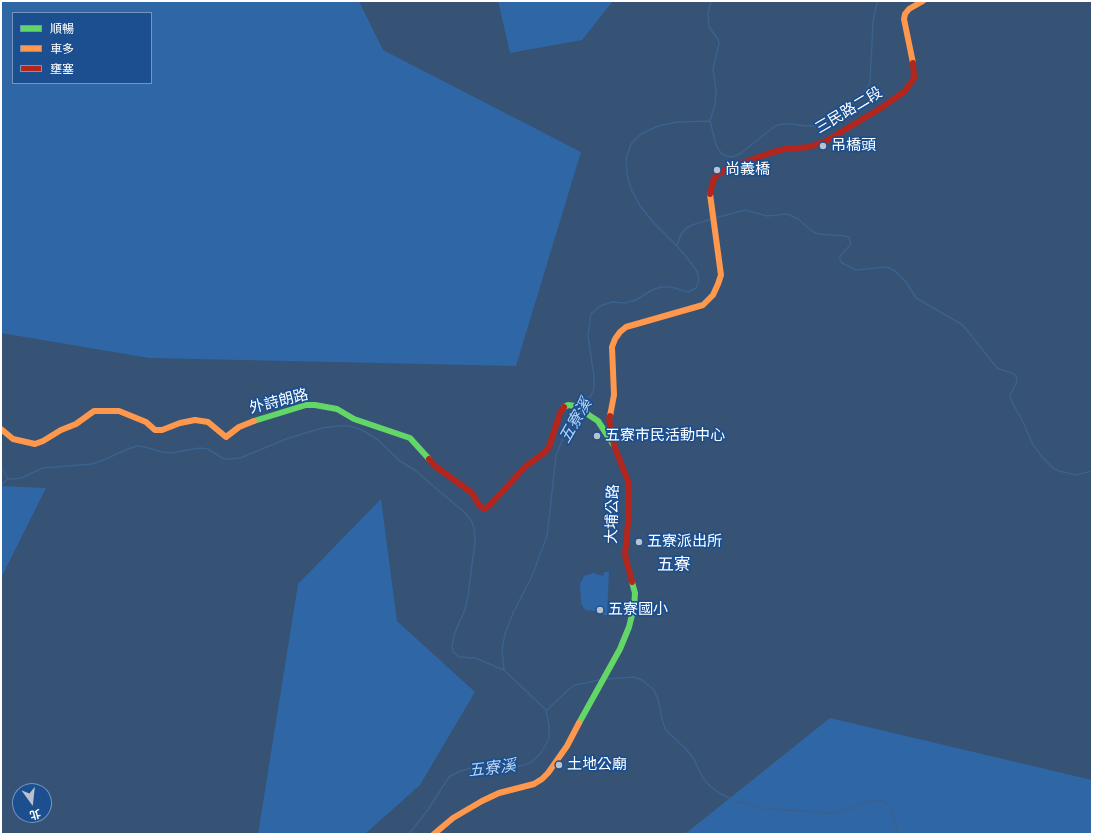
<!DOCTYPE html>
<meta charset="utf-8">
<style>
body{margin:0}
#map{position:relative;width:1093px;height:835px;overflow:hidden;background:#365274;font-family:Signika,"Noto Sans TC",sans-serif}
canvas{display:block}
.frame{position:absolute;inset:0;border:2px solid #fff;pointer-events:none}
.legend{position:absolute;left:12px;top:12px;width:140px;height:72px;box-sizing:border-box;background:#1b4f8f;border:1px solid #7695bc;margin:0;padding:5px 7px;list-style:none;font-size:12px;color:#fff}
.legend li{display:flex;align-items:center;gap:8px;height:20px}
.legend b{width:20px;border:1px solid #7695bc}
.north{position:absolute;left:12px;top:783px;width:40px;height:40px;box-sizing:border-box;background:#1b4f8f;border:1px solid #7695bc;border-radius:50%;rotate:165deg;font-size:11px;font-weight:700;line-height:16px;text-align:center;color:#fff}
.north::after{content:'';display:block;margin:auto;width:14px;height:18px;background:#b9c2ce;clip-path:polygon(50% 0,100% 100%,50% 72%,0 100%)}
</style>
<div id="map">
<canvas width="1093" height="835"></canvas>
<div class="frame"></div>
<ul class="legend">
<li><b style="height:5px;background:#63d668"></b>順暢</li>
<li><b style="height:5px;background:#ff974d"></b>車多</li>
<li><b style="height:5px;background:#b3261e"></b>壅塞</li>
</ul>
<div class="north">北</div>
</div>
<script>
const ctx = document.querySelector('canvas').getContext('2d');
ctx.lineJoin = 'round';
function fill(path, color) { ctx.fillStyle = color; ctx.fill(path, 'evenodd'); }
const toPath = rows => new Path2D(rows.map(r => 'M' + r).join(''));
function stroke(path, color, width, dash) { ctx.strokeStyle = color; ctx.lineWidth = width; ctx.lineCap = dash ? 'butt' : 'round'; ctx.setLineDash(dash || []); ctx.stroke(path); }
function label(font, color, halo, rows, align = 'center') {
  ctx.font = font + ' Signika,"Noto Sans TC",sans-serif'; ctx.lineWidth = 3.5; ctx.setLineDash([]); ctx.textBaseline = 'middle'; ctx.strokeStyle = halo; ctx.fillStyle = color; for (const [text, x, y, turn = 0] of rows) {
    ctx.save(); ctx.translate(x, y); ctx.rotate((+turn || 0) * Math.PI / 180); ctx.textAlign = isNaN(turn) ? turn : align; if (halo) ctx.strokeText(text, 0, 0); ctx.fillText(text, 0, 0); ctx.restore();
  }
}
const green = toPath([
 [1,1,359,1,383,50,581,152,516,366,149,358,1,333],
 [13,13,151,13,151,83,13,83],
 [498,1,613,1,582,40,510,53],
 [1,486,46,488,1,578],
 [381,499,397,621,475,692,420,785,365,834,258,834,298,584],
 [604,572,609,572,607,615,603,615,603,608,595,611,586,610,582,606,581,601,580,584,584,576,593,573,603,576],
 [830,718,1092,780,1092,834,685,834]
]);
const stream = toPath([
 [710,121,716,145,721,153,726,156,732,157,740,154,775,126,782,124,791,124,806,126,815,126,824,122,860,98,866,90,870,82,873,22,876,6,878,1],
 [710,121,715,105,716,90,713,69,719,43,718,39,709,27,708,14,711,1],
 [715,218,745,210,767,216,787,214,798,219,813,232,819,234,844,236,849,237,851,244,840,256,840,260,842,263,856,270,887,267,895,271,906,282,916,298,961,324,967,330,997,368,1014,374,1016,376,1017,381,1016,384,1010,395,1011,400,1023,422,1032,443,1042,457,1053,468,1059,471,1076,475,1092,471],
 [677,246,681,234,687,228,692,225,712,219],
 [582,409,587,402,594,390,594,377,588,335,591,314,600,306,612,302,625,303,636,300,652,290,661,287,671,287,688,292,696,288,699,280,697,271,688,259,677,246,654,223,640,206,631,189,627,174,626,159,631,144,641,134,658,126,677,122,710,121],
 [1,466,8,479,14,479,21,478,43,468,92,464,101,461,128,449,137,446,145,447,162,452,171,453,200,448,208,449,224,459,230,459,240,458,286,439,322,428,337,426,349,426,362,430,378,440,400,461,416,471,432,485,464,512,471,520,474,528,475,542,468,596,465,609,454,635,452,647,454,653,459,657,475,658,504,670],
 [1,485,8,479],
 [607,679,634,677,642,680,654,690,658,699,663,723,666,730,687,750,694,759,702,777,711,787,721,794,738,802,762,808,827,813,846,810,870,801,885,801,892,811,898,834],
 [547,710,568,690,575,685,599,680],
 [409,834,427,811,449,777,458,772,471,768,517,767,530,763,541,753,549,739,549,726,546,710,504,670,502,650,505,634,513,613,532,576,547,536,556,456,563,438,580,411]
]);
const fast = toPath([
 [564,407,568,405,575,406,598,421,613,444],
 [254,421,306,405,315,405,337,409,354,419,410,438,429,459],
 [579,723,620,649,629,627,634,607,635,593,632,582]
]);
const slow = toPath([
 [913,63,904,19,905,14,909,9,923,1],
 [610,416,614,395,612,347,615,339,620,332,626,327,703,305,713,295,718,284,721,275,710,194],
 [1,429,13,439,35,444,43,441,61,430,76,424,94,411,119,411,146,422,155,430,162,430,180,423,195,420,208,422,226,437,239,427,254,421],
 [434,834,453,818,482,801,499,793,534,784,542,779,548,773,567,746,579,723]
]);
const jam = toPath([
 [710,194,713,181,717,175,728,168,773,152,785,149,809,147,826,141,881,108,905,91,914,78,913,63],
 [610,416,609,419,614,445,629,484,629,512,625,555,632,582],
 [429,459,435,466,472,493,479,505,484,509,489,506,526,466,544,453,549,447,560,413,564,407]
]);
const markers = [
 [823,146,4,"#b9c2ce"],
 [717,170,4,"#b9c2ce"],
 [597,436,4,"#b9c2ce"],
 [639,542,4,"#b9c2ce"],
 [600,610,4,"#b9c2ce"],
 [559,765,4,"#b9c2ce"]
];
const streetNames = [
 ["三民路二段",849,111,-31],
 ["外詩朗路",279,402,-14],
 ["大埔公路",613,514,-88]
];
const poiNames = [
 ["吊橋頭",831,146],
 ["尚義橋",725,170],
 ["五寮市民活動中心",605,436],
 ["五寮派出所",647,542],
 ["五寮國小",608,610],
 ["土地公廟",567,765]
];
const waterNames = [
 ["五寮溪",576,421,-60],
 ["五寮溪",492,769,-7]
];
const quarterNames = [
 ["五寮",674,566]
];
fill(green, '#2f66a5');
stroke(stream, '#3b618d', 1.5);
stroke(fast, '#63d668', 6);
stroke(slow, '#ff974d', 6);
stroke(jam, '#b3261e', 6);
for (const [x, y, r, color] of markers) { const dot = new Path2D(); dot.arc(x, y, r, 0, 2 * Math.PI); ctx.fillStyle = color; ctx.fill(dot); stroke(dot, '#1b4f8f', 1.5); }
label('15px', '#fff', '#1b4f8f', streetNames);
label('15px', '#fff', '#1b4f8f', poiNames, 'left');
label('italic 16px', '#b5d3f5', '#1b4f8f', waterNames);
label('17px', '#fff', '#1b4f8f', quarterNames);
</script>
